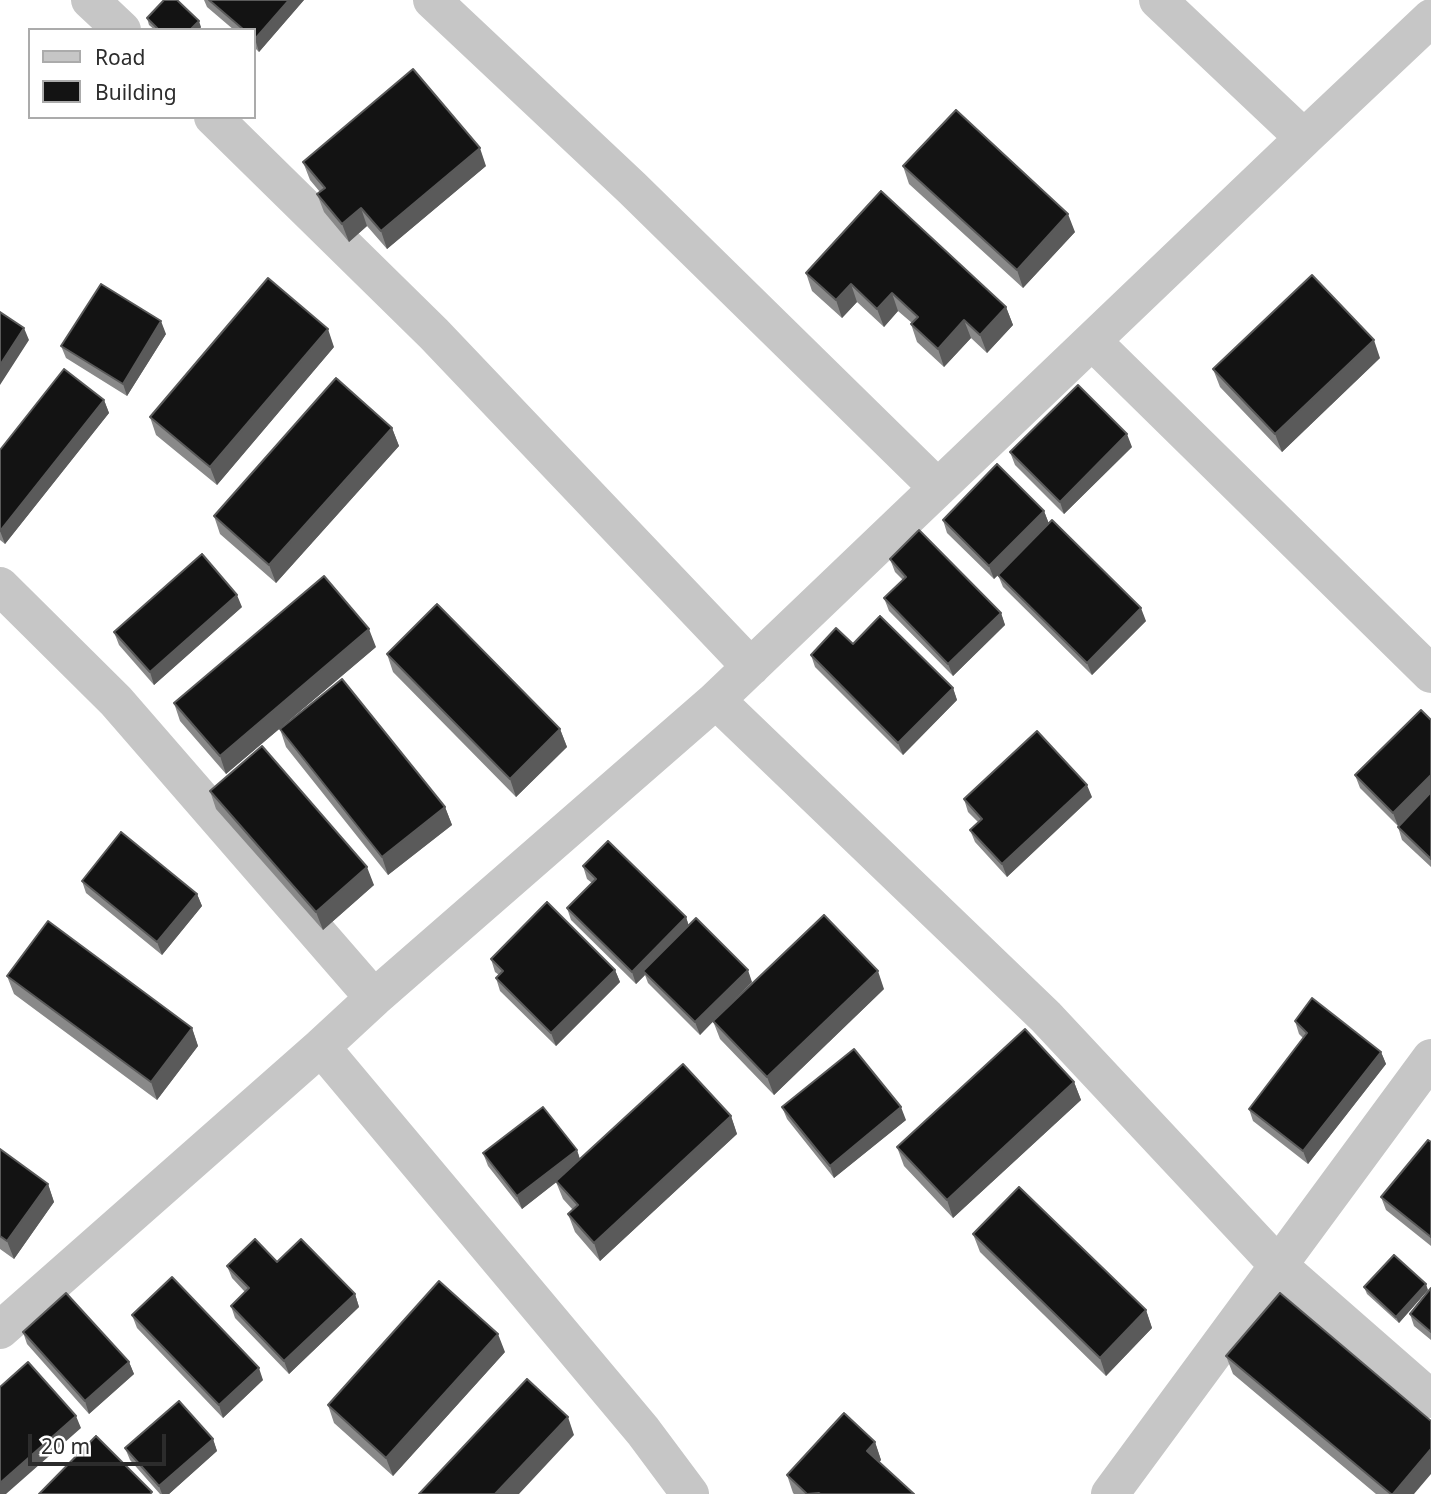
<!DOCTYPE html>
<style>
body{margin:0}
#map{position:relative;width:1431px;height:1494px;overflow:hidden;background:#fff;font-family:"Noto Sans",sans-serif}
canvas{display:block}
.legend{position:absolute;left:28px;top:28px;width:228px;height:91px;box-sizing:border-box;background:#fff;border:2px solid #ababab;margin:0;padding:9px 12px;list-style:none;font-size:21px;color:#2c2c2c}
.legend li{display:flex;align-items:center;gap:14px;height:35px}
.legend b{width:35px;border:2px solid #ababab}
.scale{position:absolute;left:28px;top:1434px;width:138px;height:32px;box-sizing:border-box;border:4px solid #2c2c2c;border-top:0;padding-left:9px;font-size:21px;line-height:24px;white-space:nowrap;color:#2c2c2c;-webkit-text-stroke:5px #fff;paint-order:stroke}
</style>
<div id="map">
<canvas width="1431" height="1494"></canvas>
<ul class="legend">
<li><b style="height:9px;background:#c6c6c6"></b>Road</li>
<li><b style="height:19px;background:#131313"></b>Building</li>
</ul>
<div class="scale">20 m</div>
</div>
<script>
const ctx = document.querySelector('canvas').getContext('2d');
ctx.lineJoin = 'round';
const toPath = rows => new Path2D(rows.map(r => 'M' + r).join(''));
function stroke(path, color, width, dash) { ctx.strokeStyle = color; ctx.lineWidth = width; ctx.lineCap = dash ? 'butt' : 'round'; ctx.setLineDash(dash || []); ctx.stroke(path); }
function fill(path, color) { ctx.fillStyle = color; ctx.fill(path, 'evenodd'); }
const street = toPath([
 [90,0,122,30],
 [432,0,632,188,938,488],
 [213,117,434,334,751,667],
 [1304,138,1431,18],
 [1092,341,1431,674],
 [0,586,116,701,374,998],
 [716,700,1046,1017,1278,1265,1431,1399],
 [321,1047,643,1431,690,1494],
 [0,1330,321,1047,374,998,716,700,1304,138,1158,0],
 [1110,1494,1431,1058]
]);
const wall = toPath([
 [204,0,304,0,259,52,254,47,254,30,234,30,207,7],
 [147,18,201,27,199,30,155,30,149,25],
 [303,162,486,166,387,249,367,226,349,242,324,212,317,194,320,192,310,180],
 [903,166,1075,232,1023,288,909,184],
 [806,273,1006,307,1013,325,987,353,971,338,944,367,917,342,911,324,912,323,898,311,884,327,857,302,842,318,812,291],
 [166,334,127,396,66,358,61,346],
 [334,347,217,485,156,435,150,417],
 [1380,358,1282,452,1220,387,1213,369],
 [104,400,109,413,5,544,0,540,0,450],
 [392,428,399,446,276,583,220,534,214,516],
 [1132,447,1064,514,1015,465,1010,452],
 [1044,511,1049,524,994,579,947,533,943,520],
 [890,559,1001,613,1005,625,953,676,889,611,884,598,903,580,895,572],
 [998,575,1146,621,1092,675,1003,587],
 [242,607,154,685,119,645,114,632],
 [853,644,953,688,957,700,903,755,815,667,811,655],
 [376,647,226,774,180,721,174,703],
 [387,654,560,729,567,747,516,797,393,672],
 [1431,720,1398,826,1360,788,1355,775],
 [280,729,445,807,452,825,388,875,286,747],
 [210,791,374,885,323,930,216,809],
 [1431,792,1431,867,1402,840,1398,827],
 [1092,797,1007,877,975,842,970,830,978,822,968,812,964,799],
 [583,866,686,917,689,926,752,982,716,1018,884,989,774,1095,720,1039,713,1021,700,1035,648,983,645,975,636,984,571,920,567,908,592,883,587,879],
 [82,881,197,894,202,906,162,955,86,893],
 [491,959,615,970,620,982,556,1046,500,991,496,978,499,975,495,972],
 [7,976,192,1028,198,1046,157,1100,14,994],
 [1295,1021,1381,1052,1386,1064,1308,1164,1253,1121,1249,1109,1303,1038,1299,1034],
 [1074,1082,1081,1100,953,1218,904,1166,897,1147],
 [782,1107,906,1120,834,1178,787,1119],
 [731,1116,737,1134,600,1261,575,1232,568,1214,573,1210,563,1199,556,1182,522,1209,488,1166,483,1153,577,1150,580,1159],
 [1431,1142,1431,1246,1386,1210,1381,1197],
 [0,1149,48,1184,54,1202,14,1259,0,1249],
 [973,1234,1146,1310,1152,1328,1106,1376,980,1252],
 [277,1262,355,1294,359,1307,289,1374,235,1318,231,1306,245,1292,232,1278,227,1266],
 [1364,1287,1428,1290,1399,1323,1367,1294],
 [1431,1288,1431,1340,1414,1326,1410,1314],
 [132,1315,263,1380,223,1418,137,1328],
 [23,1332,129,1362,134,1374,89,1414,27,1344],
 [505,1352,393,1476,334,1423,328,1405],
 [1226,1356,1414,1494,1376,1494,1233,1374],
 [213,1439,217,1451,169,1494,160,1494,130,1460,125,1448],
 [875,1442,881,1460,879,1462,914,1494,794,1494,793,1493,787,1475]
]);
const shadedWall = toPath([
 [289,0,304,0,259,52,255,39],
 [199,21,201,27,199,30,190,30],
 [480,148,486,166,387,249,381,231],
 [361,208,367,226,349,242,342,224],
 [1068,214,1075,232,1023,288,1017,270],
 [851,284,857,302,842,318,836,300],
 [892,293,898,311,884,327,877,309],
 [1006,307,1013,325,987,353,980,335],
 [964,320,971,338,944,367,938,349],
 [161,321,166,334,127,396,123,384],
 [24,328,29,340,0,385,0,365],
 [328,329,334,347,217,485,210,467],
 [1374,340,1380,358,1282,452,1275,434],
 [104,400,109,413,5,544,0,531],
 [392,428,399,446,276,583,269,565],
 [1127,434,1132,447,1064,514,1060,502],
 [1044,511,1049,524,994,579,989,566],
 [237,595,242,607,154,685,150,672],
 [1141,608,1146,621,1092,675,1087,663],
 [1001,613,1005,625,953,676,948,664],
 [369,629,376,647,226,774,220,756],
 [953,688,957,700,903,755,898,743],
 [560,729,567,747,516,797,510,779],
 [1431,775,1431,792,1398,826,1393,813],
 [1087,785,1092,797,1007,877,1002,864],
 [445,807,452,825,388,875,382,857],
 [367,867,374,885,323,930,316,912],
 [197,894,202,906,162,955,157,942],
 [686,917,690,930,643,971,645,975,636,984,632,972],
 [615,970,620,982,556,1046,551,1033],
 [748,970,752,982,700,1035,695,1022],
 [878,971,884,989,774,1095,767,1077],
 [192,1028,198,1046,157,1100,151,1082],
 [1381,1052,1386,1064,1308,1164,1303,1151],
 [1074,1082,1081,1100,953,1218,947,1200],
 [901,1107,906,1120,834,1178,830,1166],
 [731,1116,737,1134,600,1261,594,1243],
 [577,1150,581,1163,522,1209,517,1196],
 [48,1184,54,1202,14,1259,7,1241],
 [1426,1284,1428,1290,1399,1323,1396,1317],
 [355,1294,359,1307,289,1374,284,1361],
 [1146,1310,1152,1328,1106,1376,1100,1358],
 [498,1334,505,1352,393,1476,386,1458],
 [129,1362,134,1374,89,1414,85,1401],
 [259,1368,263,1380,223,1418,219,1405],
 [76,1416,81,1428,6,1494,0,1494,0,1483],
 [568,1417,574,1435,519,1494,495,1494],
 [213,1439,217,1451,169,1494,162,1494,159,1486],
 [875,1442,881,1460,874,1469,867,1451],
 [1431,1449,1431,1474,1414,1494,1393,1494]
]);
const building = toPath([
 [164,0,177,0,199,21,190,30,159,30,147,18,164,0],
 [209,0,289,0,255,39,254,38,254,30,244,30,209,0],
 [413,69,480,148,381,231,361,208,342,224,317,194,325,188,303,162,413,69],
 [956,110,1068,214,1017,270,903,166,956,110],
 [881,191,1006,307,980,335,964,320,938,349,911,324,918,317,892,293,877,309,851,284,836,300,806,273,881,191],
 [1312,275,1374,340,1275,434,1213,369,1312,275],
 [268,278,328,329,210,467,150,417,268,278],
 [101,284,161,321,123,384,61,346,101,284],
 [0,312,24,328,0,365,0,312],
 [64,369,104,400,0,531,0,450,64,369],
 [336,378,392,428,269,565,214,516,336,378],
 [1078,385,1127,434,1060,502,1010,452,1078,385],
 [997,464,1044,511,989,566,943,520,997,464],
 [1052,520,1141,608,1087,663,998,575,1052,520],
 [919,530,1001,613,948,664,884,598,906,577,890,559,919,530],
 [202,554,237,595,150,672,114,632,202,554],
 [324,576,369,629,220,756,174,703,324,576],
 [437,604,560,729,510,779,387,654,437,604],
 [880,616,953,688,898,743,811,655,836,628,853,644,880,616],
 [342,679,445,807,382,857,280,729,342,679],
 [1421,710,1431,720,1431,775,1393,813,1355,775,1421,710],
 [1037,731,1087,785,1002,864,970,830,982,819,964,799,1037,731],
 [262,746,367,867,316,912,210,791,262,746],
 [1431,792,1431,859,1398,827,1431,792],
 [121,832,197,894,157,942,82,881,121,832],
 [608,841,686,917,632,972,567,908,596,879,583,866,608,841],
 [547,902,615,970,551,1033,496,978,503,971,491,959,547,902],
 [824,915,878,971,767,1077,713,1021,824,915],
 [696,918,748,970,695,1022,643,971,696,918],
 [48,921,192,1028,151,1082,7,976,48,921],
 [1312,998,1381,1052,1303,1151,1249,1109,1307,1033,1295,1021,1312,998],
 [1025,1029,1074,1082,947,1200,897,1147,1025,1029],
 [854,1049,901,1107,830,1166,782,1107,854,1049],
 [683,1064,731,1116,594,1243,568,1214,578,1205,556,1181,683,1064],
 [543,1107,577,1150,517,1196,483,1153,543,1107],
 [1428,1140,1431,1142,1431,1237,1381,1197,1428,1140],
 [0,1149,48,1184,7,1241,0,1236,0,1149],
 [1019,1187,1146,1310,1100,1358,973,1234,1019,1187],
 [255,1239,277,1262,301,1239,355,1294,284,1361,231,1306,249,1288,227,1266,255,1239],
 [1394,1255,1426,1284,1396,1317,1364,1287,1394,1255],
 [172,1277,259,1368,219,1405,132,1315,172,1277],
 [439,1281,498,1334,386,1458,328,1405,439,1281],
 [1431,1288,1431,1332,1410,1314,1431,1288],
 [66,1293,129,1362,85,1401,23,1332,66,1293],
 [1280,1293,1431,1421,1431,1449,1393,1494,1391,1494,1226,1356,1280,1293],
 [28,1362,76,1416,0,1483,0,1387,28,1362],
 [527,1379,568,1417,495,1494,419,1494,527,1379],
 [179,1401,213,1439,159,1486,125,1448,179,1401],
 [844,1413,875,1442,867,1451,914,1494,820,1494,819,1493,807,1494,787,1475,844,1413],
 [96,1436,152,1492,150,1494,39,1494,96,1436]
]);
stroke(street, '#c6c6c6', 38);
fill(wall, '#898989');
fill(shadedWall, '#5a5a5a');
fill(building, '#131313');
stroke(building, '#5a5a5a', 2);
</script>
